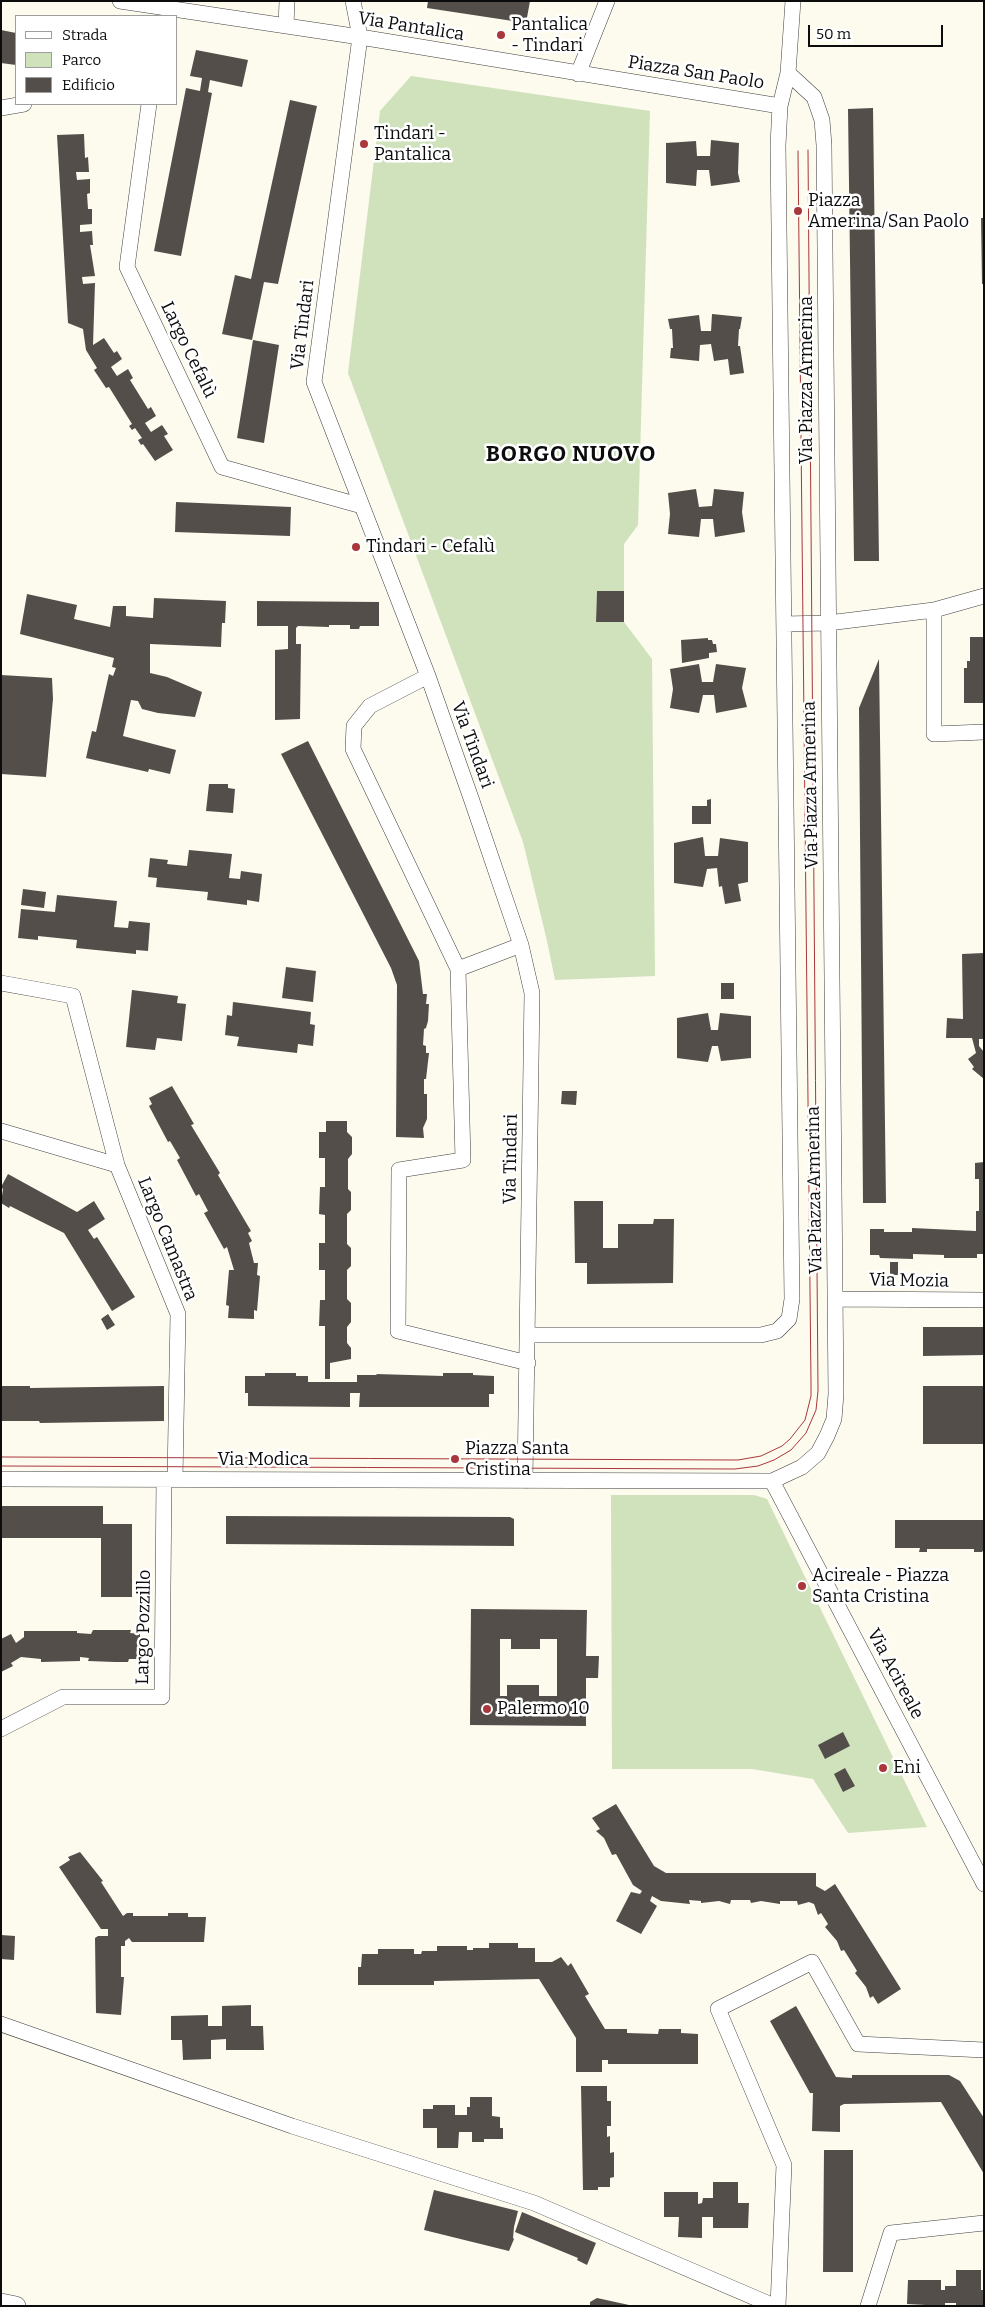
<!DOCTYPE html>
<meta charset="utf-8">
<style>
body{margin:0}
#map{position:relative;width:985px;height:2307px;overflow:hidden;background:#fdfaee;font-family:Bitter,serif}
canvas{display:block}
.frame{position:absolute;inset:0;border:2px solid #0c0c0c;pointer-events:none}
.legend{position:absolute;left:15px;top:15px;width:162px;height:90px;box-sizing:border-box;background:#fff;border:1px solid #9e9e9e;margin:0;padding:6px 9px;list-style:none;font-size:15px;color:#0c0c0c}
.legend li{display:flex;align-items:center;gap:10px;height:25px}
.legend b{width:25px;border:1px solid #9e9e9e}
.scale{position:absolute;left:808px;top:25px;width:135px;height:22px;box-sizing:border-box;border:2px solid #0c0c0c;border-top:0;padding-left:6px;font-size:15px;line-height:18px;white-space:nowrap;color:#0c0c0c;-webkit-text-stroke:4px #fff;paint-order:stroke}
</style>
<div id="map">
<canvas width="985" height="2307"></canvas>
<div class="frame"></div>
<ul class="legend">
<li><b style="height:6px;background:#fff"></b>Strada</li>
<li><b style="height:14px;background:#cfe2bc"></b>Parco</li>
<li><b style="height:14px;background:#534e4a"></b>Edificio</li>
</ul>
<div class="scale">50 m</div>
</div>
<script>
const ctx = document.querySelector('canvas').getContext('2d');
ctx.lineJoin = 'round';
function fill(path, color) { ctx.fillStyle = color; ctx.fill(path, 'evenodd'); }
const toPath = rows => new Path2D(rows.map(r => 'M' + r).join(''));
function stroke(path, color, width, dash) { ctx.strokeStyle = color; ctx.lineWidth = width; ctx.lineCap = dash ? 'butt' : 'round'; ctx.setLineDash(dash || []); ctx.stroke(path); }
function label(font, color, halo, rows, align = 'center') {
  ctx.font = font + ' Bitter,serif'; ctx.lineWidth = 5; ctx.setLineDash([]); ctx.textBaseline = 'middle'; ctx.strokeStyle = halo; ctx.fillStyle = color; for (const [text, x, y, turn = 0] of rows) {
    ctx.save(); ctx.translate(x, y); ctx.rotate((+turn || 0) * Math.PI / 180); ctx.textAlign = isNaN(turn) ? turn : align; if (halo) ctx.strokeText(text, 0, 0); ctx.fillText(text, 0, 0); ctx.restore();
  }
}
const green = toPath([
 [411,76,650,111,638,525,624,544,624,591,597,591,596,622,624,622,652,659,655,976,555,980,547,941,523,842,348,373,380,111],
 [611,1495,754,1495,767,1499,927,1827,848,1833,813,1779,752,1769,612,1769]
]);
const building = toPath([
 [428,1,530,1,526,23,427,8],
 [1,30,16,33,16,65,1,63],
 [196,50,248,60,242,87,210,80,208,92,212,93,181,256,154,251,186,88,200,91,202,78,190,76],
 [290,100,317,106,278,284,264,282,252,340,222,334,235,275,251,279],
 [873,108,879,561,854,561,848,109],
 [84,134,85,158,88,157,89,172,76,172,77,180,90,179,90,193,87,194,88,209,92,209,92,224,80,225,80,232,92,231,93,245,90,245,95,276,82,277,83,284,95,283,93,345,104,338,114,353,117,351,122,359,111,367,117,376,128,369,133,378,130,380,148,409,151,407,156,416,145,423,151,432,162,425,168,434,164,436,173,450,155,461,143,444,141,445,138,440,142,438,135,428,132,430,129,426,132,424,109,387,106,388,94,370,97,368,86,350,83,329,68,323,57,135],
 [711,140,739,143,738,173,740,182,711,186,709,170,697,170,696,186,666,183,666,143,696,141,697,156,710,156],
 [981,218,984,218,984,284,982,284],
 [712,314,742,317,740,329,739,329,738,346,740,346,744,373,730,375,728,359,714,361,711,344,700,345,699,361,670,358,671,348,673,348,672,329,670,329,668,319,699,315,701,331,711,331],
 [253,340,279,345,264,443,237,438],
 [696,489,699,507,712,506,714,489,744,492,742,512,745,532,715,537,713,519,701,519,699,537,668,534,670,514,668,493],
 [176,502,291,507,290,536,175,532],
 [597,591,624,591,624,622,596,622],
 [27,594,77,605,74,619,110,627,113,606,126,606,126,616,153,618,154,598,226,601,225,623,222,623,221,647,150,644,150,673,167,677,202,692,195,717,158,713,142,709,138,701,131,700,123,736,176,750,170,774,149,769,148,772,86,758,92,731,96,732,109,674,113,676,116,668,112,667,114,658,20,634],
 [257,601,379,602,379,626,360,626,359,629,350,629,350,625,329,625,329,627,298,626,296,628,296,644,301,644,300,719,275,720,275,650,288,649,288,626,257,626],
 [970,637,984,637,984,703,964,703,964,668,967,668,967,661,970,661],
 [708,638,708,640,712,640,713,644,716,644,717,652,709,653,709,658,682,663,681,640],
 [879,659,886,1203,863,1203,859,708],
 [699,664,702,682,713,682,716,664,746,668,742,688,747,707,716,713,714,695,703,695,699,713,670,708,673,689,670,669],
 [1,675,52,678,53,699,46,777,1,774],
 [308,741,419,961,423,994,427,994,426,1004,429,1004,428,1021,426,1028,424,1029,423,1045,426,1046,426,1053,429,1053,426,1079,424,1079,424,1094,427,1094,427,1119,423,1128,424,1138,396,1137,397,985,391,968,281,754],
 [209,784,228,784,228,788,235,789,233,813,206,811],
 [711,799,711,824,692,824,692,806,707,806,707,800],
 [703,837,705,856,718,856,720,838,748,842,748,882,738,884,741,901,725,904,722,886,719,887,717,868,707,869,703,887,674,883,674,843],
 [189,850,232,854,229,878,240,879,241,871,262,874,259,902,247,900,247,905,207,900,208,892,156,887,157,878,148,877,150,858,168,860,167,864,187,866],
 [23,889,46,892,44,908,21,905],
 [57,895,117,901,114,927,128,928,129,921,150,923,148,951,136,950,136,954,76,948,77,940,38,936,38,940,18,938,21,909,55,912],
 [984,953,984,1039,979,1039,979,1046,984,1052,984,1079,972,1069,974,1067,968,1059,976,1053,972,1038,946,1038,947,1018,963,1019,962,954],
 [286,967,316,971,313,1002,282,998],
 [721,983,734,983,734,999,721,999],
 [132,990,178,996,177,1003,186,1004,182,1041,157,1038,155,1050,126,1047],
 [233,1002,311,1012,310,1024,315,1025,313,1046,298,1044,297,1053,237,1046,239,1037,225,1035,227,1015,232,1016],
 [708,1013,711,1030,718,1030,720,1013,751,1016,751,1058,721,1061,718,1046,712,1046,708,1062,677,1058,677,1018],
 [172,1086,194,1124,191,1125,220,1173,218,1175,251,1231,248,1233,252,1241,249,1243,254,1263,258,1263,257,1275,260,1276,257,1311,254,1310,254,1319,228,1318,229,1306,226,1305,229,1270,234,1270,227,1247,224,1249,204,1213,208,1211,199,1194,196,1196,177,1160,180,1158,170,1141,168,1142,149,1106,152,1104,149,1098],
 [562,1091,577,1091,576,1105,561,1104],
 [326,1121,347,1121,347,1132,352,1137,352,1154,348,1159,348,1189,351,1192,351,1210,347,1214,347,1244,351,1248,351,1266,347,1270,347,1299,351,1303,351,1322,347,1327,347,1343,351,1348,351,1359,330,1363,330,1379,325,1379,325,1326,319,1326,320,1300,325,1300,325,1270,319,1270,319,1243,325,1243,325,1215,319,1214,320,1187,325,1187,325,1158,319,1158,319,1132,326,1132],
 [984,1162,984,1254,977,1254,977,1258,944,1258,944,1255,913,1254,913,1259,880,1258,879,1255,870,1255,870,1229,884,1229,884,1232,912,1232,912,1228,976,1231,976,1211,979,1211,979,1179,975,1179,975,1163],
 [8,1174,77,1212,94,1201,105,1219,88,1230,94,1239,97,1237,135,1297,112,1311,64,1233,10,1206,9,1208,1,1203,3,1189,1,1187],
 [574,1201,603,1201,603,1248,618,1248,618,1224,653,1224,654,1219,674,1219,673,1283,587,1284,587,1263,575,1263],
 [890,1262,898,1262,898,1275,890,1275],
 [108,1314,115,1325,107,1330,101,1319],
 [923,1327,984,1327,984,1355,923,1356],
 [265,1373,296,1373,296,1376,308,1376,308,1382,357,1382,357,1375,377,1375,376,1374,443,1376,443,1373,473,1373,473,1375,494,1376,494,1394,489,1394,489,1407,359,1407,360,1393,350,1393,350,1407,248,1406,248,1393,245,1393,245,1376,265,1376],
 [1,1386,30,1386,30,1388,164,1386,164,1421,40,1423,39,1421,1,1421],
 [923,1386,984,1386,984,1444,923,1444],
 [1,1506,103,1506,103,1524,132,1524,132,1597,101,1597,101,1538,1,1538],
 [226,1516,510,1517,514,1519,514,1546,226,1544],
 [895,1520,984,1520,984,1549,982,1552,974,1552,974,1549,927,1549,927,1552,919,1552,920,1548,895,1548],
 [471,1609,587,1610,586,1656,599,1656,598,1678,586,1678,586,1726,470,1725],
 [500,1639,511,1639,511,1649,540,1649,540,1639,557,1639,557,1696,539,1696,539,1685,507,1685,507,1696,500,1696],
 [93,1630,131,1630,130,1633,140,1634,140,1659,129,1659,128,1662,115,1662,88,1661,89,1658,80,1657,80,1661,41,1662,41,1659,21,1657,11,1663,13,1666,1,1672,1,1639,11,1634,16,1643,24,1637,24,1631,77,1631,77,1633,91,1634],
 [843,1732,850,1746,825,1759,818,1745],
 [845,1768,855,1786,843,1792,834,1774],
 [616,1804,654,1866,666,1873,816,1873,816,1886,825,1891,835,1884,901,1989,878,2004,873,1996,870,1998,866,1987,855,1973,857,1971,844,1950,841,1951,837,1941,825,1927,828,1924,821,1913,818,1915,814,1904,809,1902,798,1905,797,1901,780,1901,780,1904,761,1901,751,1903,750,1900,731,1900,730,1904,719,1901,701,1903,701,1901,689,1900,690,1904,661,1901,652,1896,650,1901,657,1906,641,1934,616,1921,631,1892,640,1894,642,1891,633,1885,616,1854,612,1855,604,1838,596,1831,600,1829,592,1818],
 [80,1852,103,1881,101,1882,123,1916,127,1913,133,1913,133,1916,168,1916,168,1913,188,1913,188,1917,206,1917,204,1942,132,1942,129,1938,125,1941,125,1946,121,1946,121,1977,124,1977,121,2015,96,2013,95,1938,98,1936,108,1936,108,1929,101,1929,59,1867,70,1860,68,1857],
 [1,1935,15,1936,14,1960,1,1959],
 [489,1943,518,1943,518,1948,535,1948,535,1962,552,1962,561,1957,568,1966,571,1963,589,1994,585,1996,605,2029,627,2029,627,2033,658,2034,659,2029,681,2029,681,2033,698,2034,698,2064,608,2064,608,2060,602,2060,602,2072,576,2072,576,2038,539,1979,434,1981,434,1985,358,1985,358,1967,361,1967,362,1954,378,1954,378,1949,414,1949,414,1954,421,1954,422,1951,437,1951,437,1946,467,1946,467,1950,473,1950,473,1948,489,1948],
 [251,2005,251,2026,263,2026,264,2050,226,2050,226,2039,211,2040,211,2059,183,2060,182,2040,171,2040,171,2016,208,2015,208,2026,222,2026,222,2006],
 [796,2006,836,2077,852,2078,852,2075,949,2075,960,2081,984,2118,984,2174,941,2102,844,2104,840,2106,840,2132,812,2131,813,2093,810,2093,770,2021],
 [581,2086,607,2086,607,2101,611,2101,611,2126,607,2126,607,2137,610,2136,610,2153,614,2152,614,2177,610,2178,610,2187,598,2187,598,2190,583,2190],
 [470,2097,492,2097,492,2116,500,2117,500,2128,503,2128,503,2139,484,2139,484,2142,472,2142,472,2132,459,2132,458,2148,437,2148,437,2128,423,2128,423,2109,433,2109,433,2105,455,2105,455,2115,467,2115,467,2107,470,2107],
 [824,2150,853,2150,853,2272,823,2272],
 [713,2182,738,2182,738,2203,749,2203,748,2228,713,2228,713,2217,702,2217,702,2238,678,2237,679,2217,664,2217,664,2192,698,2192,698,2204,702,2203,703,2198,713,2198],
 [434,2190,518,2211,514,2227,513,2238,514,2239,509,2251,424,2230],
 [522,2212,596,2243,587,2265,577,2260,578,2258,515,2232],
 [956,2270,981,2270,981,2290,984,2290,984,2306,956,2306,956,2303,945,2303,945,2306,907,2304,908,2280,941,2280,941,2290,945,2290,945,2286,956,2286],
 [597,2298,629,2305,629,2306,590,2306,590,2302]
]);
const minor = toPath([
 [120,1,360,37,780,106],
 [353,1,360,37,314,382,428,676,472,801,521,945,532,993,525,1481],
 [286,26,287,1],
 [578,74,607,1],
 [149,104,127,267,222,467,362,506],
 [1,108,24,104],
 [934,610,934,734,984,732],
 [784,624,828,623,934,610,984,596],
 [428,676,370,706,354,726,353,749,458,969,463,1160,399,1170,398,1331,528,1363],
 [458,969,521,945],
 [1,983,73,996,117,1165,178,1314,175,1479],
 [1,1131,117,1165],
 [835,1299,984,1300],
 [528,1335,761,1335,777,1331,789,1319,792,1299,778,145,780,106,788,73,793,1],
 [1,1479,772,1481,802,1467,818,1453,827,1436,834,1419,836,1394,824,145,822,120,814,97,788,73],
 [772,1481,984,1884],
 [1,1729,63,1697,162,1697,164,1479],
 [1,2024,292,2126,534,2203,774,2306],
 [778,2306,784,2165,718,2009,812,1962,858,2044,984,2050],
 [868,2306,891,2233,984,2223]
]);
const tertiary = toPath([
 [1,2303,16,2306]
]);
const tram = toPath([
 [1,1457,738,1460,761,1456,782,1446,790,1439,805,1420,811,1396,811,1384,798,151],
 [1,1466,735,1469,758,1466,774,1460,791,1450,806,1433,816,1410,818,1391,808,150]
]);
const markers = [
 [501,35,5,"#a9373b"],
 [364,144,5,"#a9373b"],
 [798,211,5,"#a9373b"],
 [356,547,5,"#a9373b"],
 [455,1459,5,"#a9373b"],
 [802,1586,5,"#a9373b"],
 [487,1709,5,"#a9373b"],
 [883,1768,5,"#a9373b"]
];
const poiNames = [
 ["Pantalica",511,25],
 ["- Tindari",511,46],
 ["Tindari -",374,134],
 ["Pantalica",374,155],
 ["Piazza",808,201],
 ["Amerina/San Paolo",808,222],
 ["Tindari - Cefalù",366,547],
 ["Piazza Santa",465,1449],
 ["Cristina",465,1470],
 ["Acireale - Piazza",812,1576],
 ["Santa Cristina",812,1597],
 ["Palermo 10",497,1709],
 ["Eni",893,1768]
];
const streetNames = [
 ["Via Pantalica",411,27,9],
 ["Piazza San Paolo",696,73,9],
 ["Via Tindari",303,325,-83],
 ["Largo Cefalù",188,350,64],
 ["Via Piazza Armerina",807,380,-90],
 ["Via Tindari",472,745,70],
 ["Via Piazza Armerina",811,785,-91],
 ["Via Tindari",511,1159,-89],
 ["Via Piazza Armerina",815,1190,-91],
 ["Largo Camastra",167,1239,68],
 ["Via Mozia",909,1281,1],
 ["Via Modica",263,1460],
 ["Largo Pozzillo",144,1627,-89],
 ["Via Acireale",895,1674,62]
];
const districtNames = [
 ["BORGO NUOVO",571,455]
];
fill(green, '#cfe2bc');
fill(building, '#534e4a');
stroke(minor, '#3f3f3f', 16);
stroke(tertiary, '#3f3f3f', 20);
stroke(minor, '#fff', 15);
stroke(tertiary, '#fff', 19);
stroke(tram, '#a9373b', 1);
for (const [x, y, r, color] of markers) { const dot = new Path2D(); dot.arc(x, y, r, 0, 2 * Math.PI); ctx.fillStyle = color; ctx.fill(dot); stroke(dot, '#fff', 2); }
label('18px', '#0c0c0c', '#fff', poiNames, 'left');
label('18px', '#0c0c0c', '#fff', streetNames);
ctx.letterSpacing = '1px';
label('bold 22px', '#0c0c0c', '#fff', districtNames);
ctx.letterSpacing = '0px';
</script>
